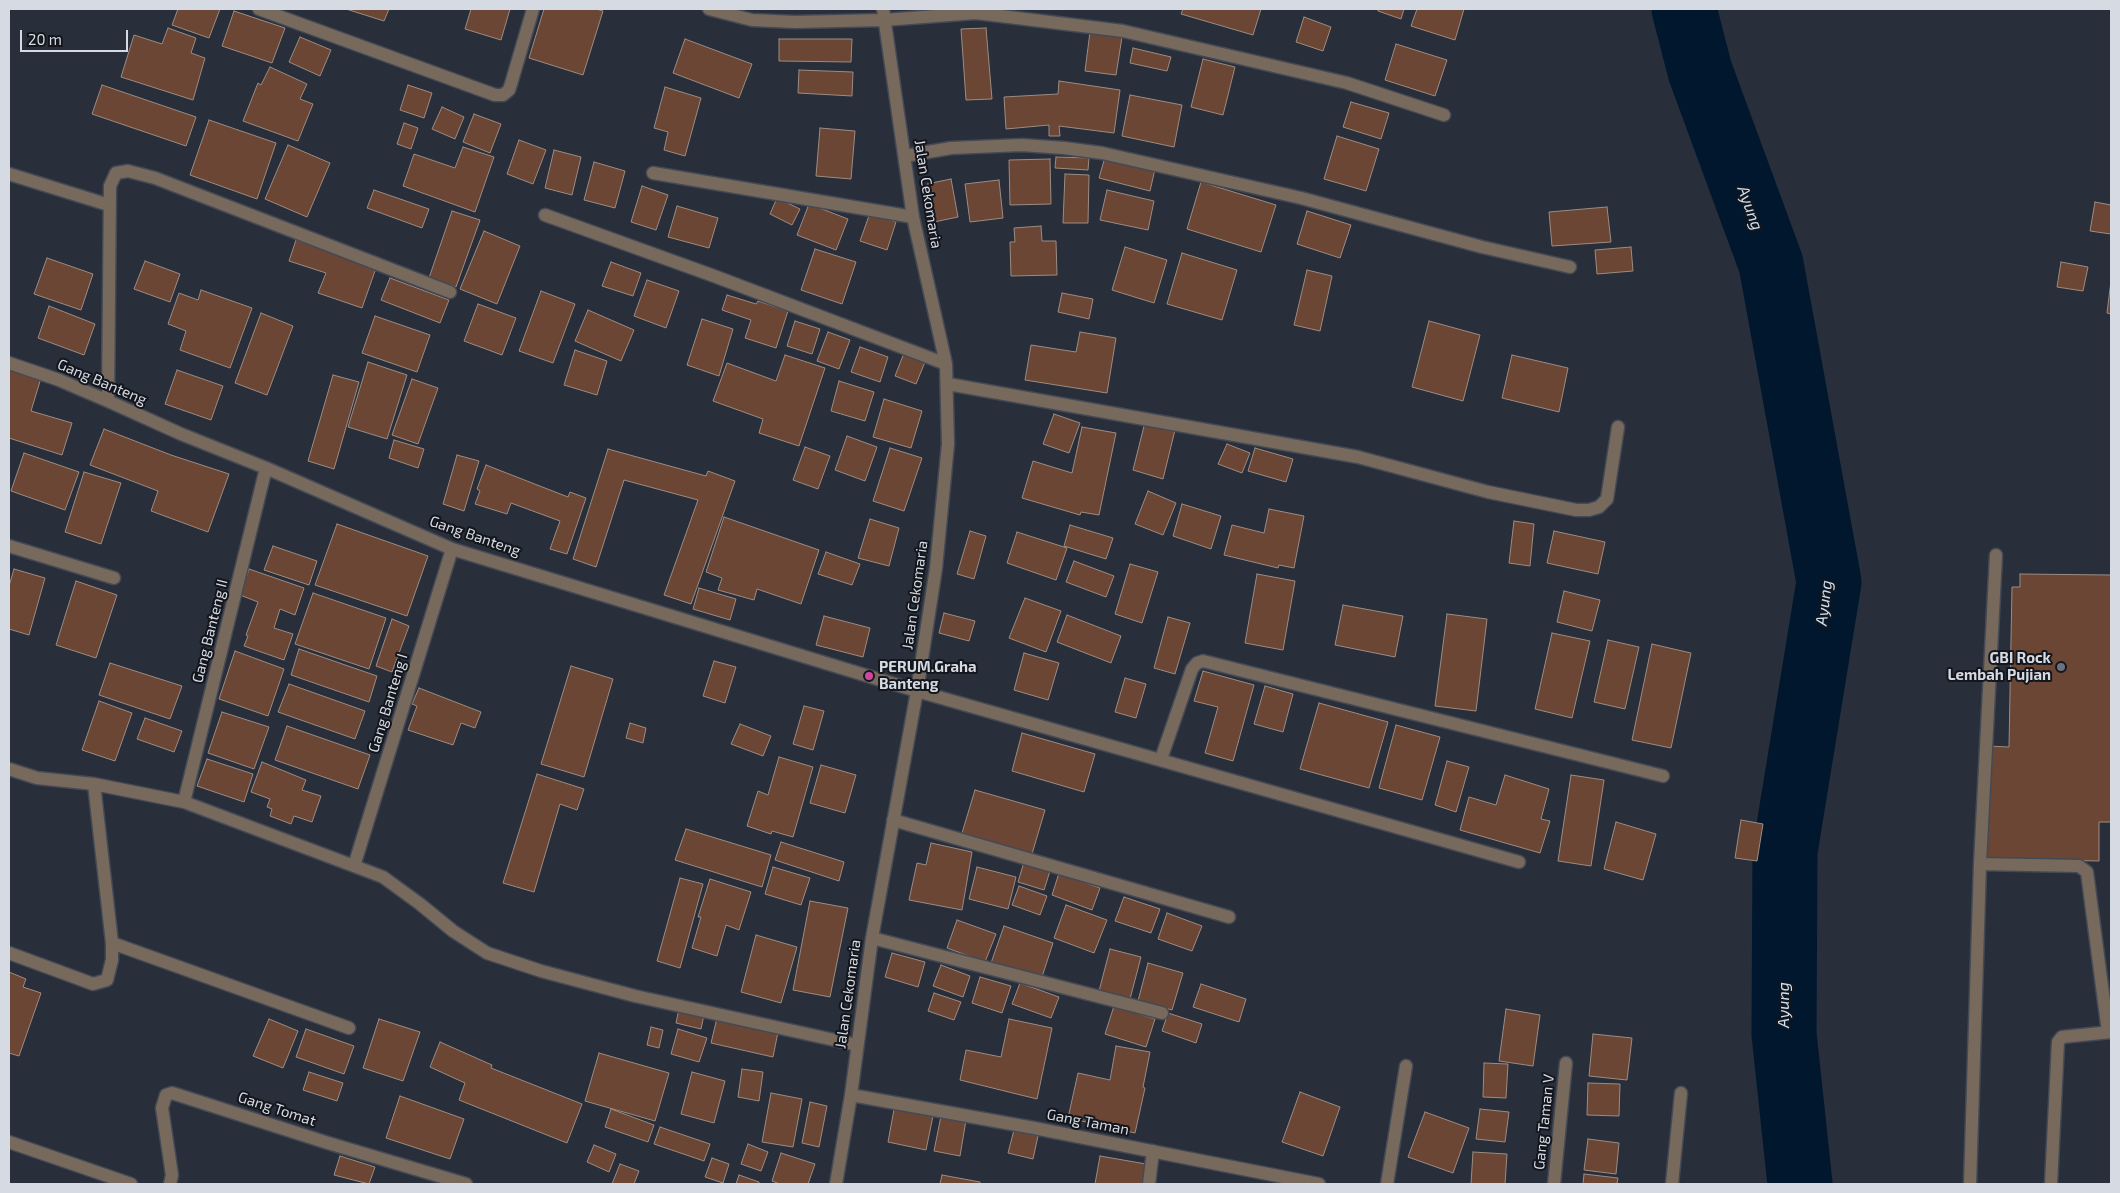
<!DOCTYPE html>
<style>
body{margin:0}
#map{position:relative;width:2120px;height:1193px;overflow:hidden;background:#282e3a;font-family:"Exo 2",sans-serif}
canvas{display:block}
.frame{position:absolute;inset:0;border:10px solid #d6dae2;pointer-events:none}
.scale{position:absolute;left:20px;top:30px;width:108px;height:22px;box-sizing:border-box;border:2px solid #d6dae2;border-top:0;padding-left:6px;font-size:15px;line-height:18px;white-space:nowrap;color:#d6dae2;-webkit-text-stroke:4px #13161c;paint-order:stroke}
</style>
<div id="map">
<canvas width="2120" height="1193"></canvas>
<div class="frame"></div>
<div class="scale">20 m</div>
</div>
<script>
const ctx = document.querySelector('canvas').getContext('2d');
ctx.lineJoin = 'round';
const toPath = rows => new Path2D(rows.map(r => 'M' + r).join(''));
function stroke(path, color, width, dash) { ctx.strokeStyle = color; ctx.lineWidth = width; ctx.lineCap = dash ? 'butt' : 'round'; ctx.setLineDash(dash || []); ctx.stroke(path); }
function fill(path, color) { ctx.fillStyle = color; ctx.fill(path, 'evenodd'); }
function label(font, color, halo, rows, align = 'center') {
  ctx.font = font + ' "Exo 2",sans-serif'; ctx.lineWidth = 4; ctx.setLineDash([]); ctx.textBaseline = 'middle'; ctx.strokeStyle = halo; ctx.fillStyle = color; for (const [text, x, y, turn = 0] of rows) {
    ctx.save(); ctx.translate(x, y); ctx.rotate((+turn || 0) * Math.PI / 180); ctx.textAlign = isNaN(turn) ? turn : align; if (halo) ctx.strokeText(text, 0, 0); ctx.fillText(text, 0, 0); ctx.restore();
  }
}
const river = toPath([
 [1684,9,1700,71,1771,264,1829,582,1785,851,1784,1034,1800,1184]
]);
const building = toPath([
 [178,9,220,9,209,38,172,25,178,9],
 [346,9,389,9,384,21,346,9],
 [471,9,510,9,501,40,465,29,471,9],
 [544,9,596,9,603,11,583,75,529,58,544,9],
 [1183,9,1261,9,1253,35,1181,14,1183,9],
 [1378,9,1404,9,1401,19,1378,11,1378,9],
 [1417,9,1464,9,1455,40,1411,26,1417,9],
 [234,11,285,28,272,63,222,46,234,11],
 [1304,17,1331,27,1323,51,1296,42,1304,17],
 [168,28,196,38,191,53,205,58,193,100,121,77,134,35,162,44,168,28],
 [986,28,992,99,966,100,961,29,986,28],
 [1090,32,1122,37,1116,75,1085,71,1090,32],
 [300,37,331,50,320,76,289,62,300,37],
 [685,39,752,64,739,98,673,73,685,39],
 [779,39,852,39,851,62,779,61,779,39],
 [1396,44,1447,60,1435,96,1385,80,1396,44],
 [1133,48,1171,57,1167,71,1130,63,1133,48],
 [1203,59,1235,67,1223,115,1191,107,1203,59],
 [270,67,307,84,300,99,313,104,298,141,243,121,258,83,261,85,270,67],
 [799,70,853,72,852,96,798,93,799,70],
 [1059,81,1120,90,1114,133,1059,126,1060,136,1049,136,1049,125,1006,129,1004,97,1058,94,1059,81],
 [102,85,196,117,186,146,92,114,102,85],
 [408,85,432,93,424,118,400,110,408,85],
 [665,87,701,98,685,156,664,150,668,132,654,128,665,87],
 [1130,95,1182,105,1174,147,1122,136,1130,95],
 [1351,102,1389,113,1381,139,1343,127,1351,102],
 [442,107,464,117,455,139,432,129,442,107],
 [474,114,501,124,490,153,463,142,474,114],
 [209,120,276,143,257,199,190,175,209,120],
 [404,123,418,128,411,149,397,144,404,123],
 [820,128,855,131,851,179,816,176,820,128],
 [1337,136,1379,149,1366,191,1324,179,1337,136],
 [519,140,546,150,533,184,507,174,519,140],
 [288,145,330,163,307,217,265,199,288,145],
 [463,147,494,157,475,212,403,186,414,154,455,168,463,147],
 [554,150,581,157,572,195,545,188,554,150],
 [1056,157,1089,158,1088,170,1055,168,1056,157],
 [1105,157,1155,169,1150,191,1099,178,1105,157],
 [1050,159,1051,204,1010,205,1009,160,1050,159],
 [594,162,625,171,615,208,584,200,594,162],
 [1065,174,1089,175,1088,223,1063,223,1065,174],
 [951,179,958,217,934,222,927,184,951,179],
 [999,180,1003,218,970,222,965,184,999,180],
 [1201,182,1276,205,1261,252,1187,229,1201,182],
 [642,186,668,195,656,230,631,222,642,186],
 [374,190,429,209,422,228,367,208,374,190],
 [1107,190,1154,201,1148,230,1100,220,1107,190],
 [777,198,800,209,792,225,770,214,777,198],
 [2095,202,2111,205,2111,234,2090,231,2095,202],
 [809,204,848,219,836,250,797,235,809,204],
 [677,206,718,218,709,248,668,237,677,206],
 [1607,207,1611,242,1552,246,1549,212,1607,207],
 [452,211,480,220,456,287,429,278,452,211],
 [1307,211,1351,225,1340,258,1297,244,1307,211],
 [870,213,896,222,887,250,860,241,870,213],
 [1041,226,1042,241,1056,241,1057,275,1011,276,1010,242,1015,242,1014,228,1041,226],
 [484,231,520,246,497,304,460,289,484,231],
 [296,240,376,268,362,308,318,293,326,273,289,261,296,240],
 [1125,247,1167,260,1154,303,1112,290,1125,247],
 [1631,247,1633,271,1597,274,1595,250,1631,247],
 [815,249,856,262,842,304,801,290,815,249],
 [1182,253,1237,270,1222,320,1167,304,1182,253],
 [47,258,93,274,81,310,34,294,47,258],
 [145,261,180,274,170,302,134,289,145,261],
 [611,262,641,273,633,296,602,286,611,262],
 [2061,262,2088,267,2083,291,2057,287,2061,262],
 [1307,270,1332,276,1320,331,1294,325,1307,270],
 [390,278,449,300,440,323,381,300,390,278],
 [647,280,679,291,666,328,634,316,647,280],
 [2111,281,2111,314,2107,313,2111,281],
 [201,290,252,308,230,368,180,350,186,331,168,324,179,293,198,300,201,290],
 [541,291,575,304,553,363,519,351,541,291],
 [1062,293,1093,299,1089,319,1058,312,1062,293],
 [727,295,756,304,758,301,788,311,776,348,745,338,751,320,722,310,727,295],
 [478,304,516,318,502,355,464,341,478,304],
 [49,306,95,324,84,355,38,338,49,306],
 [588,310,634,330,621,361,575,341,588,310],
 [261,313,293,326,267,395,235,383,261,313],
 [375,316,430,335,417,372,362,353,375,316],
 [702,319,733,329,719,376,687,365,702,319],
 [795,321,820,329,812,354,787,346,795,321],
 [1429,321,1480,335,1463,401,1412,387,1429,321],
 [828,332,850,340,839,369,817,361,828,332],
 [1080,332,1116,338,1107,393,1025,380,1031,345,1076,352,1080,332],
 [860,347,888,357,880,382,851,372,860,347],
 [575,350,607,361,597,395,564,385,575,350],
 [904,353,925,362,916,384,895,376,904,353],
 [785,355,825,368,799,446,759,433,763,419,713,401,727,363,776,381,785,355],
 [1512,355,1568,368,1559,412,1502,398,1512,355],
 [368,362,407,375,387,439,348,427,368,362],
 [9,368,41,378,31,411,72,423,62,455,9,438,9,368],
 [177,370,223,386,211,420,165,404,177,370],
 [333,375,359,382,334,469,308,461,333,375],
 [412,379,438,388,418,444,392,435,412,379],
 [839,381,874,392,865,421,831,411,839,381],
 [884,399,922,411,911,448,873,437,884,399],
 [1054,414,1080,423,1069,453,1043,444,1054,414],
 [1145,422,1175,430,1163,479,1133,470,1145,422],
 [1082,427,1116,433,1099,515,1081,512,1080,515,1022,498,1033,461,1072,473,1082,427],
 [104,429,171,455,229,474,208,532,151,511,158,491,90,465,104,429],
 [847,436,877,447,865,481,835,470,847,436],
 [394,440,424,449,418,468,389,458,394,440],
 [1227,444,1250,453,1242,473,1218,464,1227,444],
 [805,447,830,456,818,489,793,480,805,447],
 [890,448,922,458,904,511,873,501,890,448],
 [1255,448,1293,459,1286,482,1248,471,1255,448],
 [608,449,706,476,708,471,735,481,691,604,664,595,698,500,624,480,596,567,573,559,608,449],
 [24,453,79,472,65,510,11,491,24,453],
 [457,455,479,461,464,511,443,504,457,455],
 [486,465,568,497,570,492,586,498,567,554,550,549,560,521,511,503,507,514,475,504,480,491,477,489,486,465],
 [84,472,121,483,101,544,65,532,84,472],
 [1148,491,1176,503,1163,535,1135,524,1148,491],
 [1182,504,1221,516,1211,549,1173,536,1182,504],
 [1269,509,1304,516,1294,568,1279,565,1278,568,1224,555,1232,525,1264,533,1269,509],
 [724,517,819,550,801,604,757,589,754,600,718,590,722,578,706,572,724,517],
 [870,519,899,528,889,566,858,558,870,519],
 [1514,521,1534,524,1530,566,1509,563,1514,521],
 [337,524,428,556,407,616,315,585,337,524],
 [1070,525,1113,538,1106,559,1064,546,1070,525],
 [970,531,986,536,974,579,957,574,970,531],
 [1554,531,1605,542,1598,574,1547,563,1554,531],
 [1017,532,1067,548,1056,580,1007,563,1017,532],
 [273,546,317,561,309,585,264,570,273,546],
 [826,552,860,564,852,585,818,574,826,552],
 [1074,561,1114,576,1106,597,1066,582,1074,561],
 [1130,564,1158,572,1142,623,1115,614,1130,564],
 [14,569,45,578,29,635,9,629,9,586,14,569],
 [249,569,304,588,295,615,280,609,274,628,293,634,284,660,244,646,248,636,246,635,258,602,240,595,249,569],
 [1257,574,1295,581,1283,650,1245,643,1257,574],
 [2020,574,2111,575,2111,822,2099,822,2099,861,1986,859,1988,746,2009,747,2012,587,2020,587,2020,574],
 [76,581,117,595,96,658,56,645,76,581],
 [699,588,736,599,730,620,693,609,699,588],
 [1564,591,1600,600,1592,631,1557,622,1564,591],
 [313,593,386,618,369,669,295,644,313,593],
 [1025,598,1061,611,1046,652,1009,638,1025,598],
 [1343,605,1403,616,1395,657,1335,645,1343,605],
 [944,613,975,621,969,641,939,633,944,613],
 [1447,614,1487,619,1476,711,1435,706,1447,614],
 [1067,615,1121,636,1111,663,1057,642,1067,615],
 [824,616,870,628,863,657,816,645,824,616],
 [1168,617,1190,623,1175,674,1154,668,1168,617],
 [392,619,409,626,392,672,376,666,392,619],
 [1552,633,1590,641,1572,718,1535,709,1552,633],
 [1608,640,1639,647,1625,709,1594,702,1608,640],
 [1652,644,1691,653,1671,748,1632,740,1652,644],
 [299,649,377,676,369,702,291,675,299,649],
 [235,651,284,669,268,716,219,699,235,651],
 [1024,653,1059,663,1048,700,1014,690,1024,653],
 [714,661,736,667,725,703,703,696,714,661],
 [110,663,182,686,170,719,99,695,110,663],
 [571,666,613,679,584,777,541,764,571,666],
 [1203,671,1254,685,1233,761,1205,753,1218,707,1194,701,1203,671],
 [1125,678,1146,684,1136,718,1115,712,1125,678],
 [289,684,365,711,355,739,278,712,289,684],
 [1265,686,1293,694,1283,732,1254,724,1265,686],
 [419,688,481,712,475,728,461,723,453,745,408,730,417,706,412,704,419,688],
 [99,701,132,713,115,761,82,750,99,701],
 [1319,703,1388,722,1369,788,1300,769,1319,703],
 [804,706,824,711,813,750,793,744,804,706],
 [222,712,269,727,254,769,208,753,222,712],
 [145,718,182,731,174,752,137,739,145,718],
 [630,723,646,728,643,743,626,738,630,723],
 [740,724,771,736,763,756,731,744,740,724],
 [1396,725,1440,737,1422,800,1379,788,1396,725],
 [287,726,370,755,358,789,275,760,287,726],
 [1022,733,1095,754,1084,792,1012,771,1022,733],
 [779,757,813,767,793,837,772,831,771,834,747,826,758,791,768,795,779,757],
 [207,759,253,774,244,802,197,786,207,759],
 [1447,761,1469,767,1456,812,1435,805,1447,761],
 [262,762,306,780,302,790,321,796,312,822,294,816,291,824,270,816,272,809,267,807,270,799,251,792,262,762],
 [821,765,856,775,845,813,810,803,821,765],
 [537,774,584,789,577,810,560,804,534,892,503,883,537,774],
 [1505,775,1549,789,1541,819,1550,821,1540,853,1460,830,1469,797,1496,805,1505,775],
 [1571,775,1604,780,1591,866,1558,861,1571,775],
 [975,790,1045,810,1032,854,962,833,975,790],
 [1741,820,1763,824,1757,861,1735,858,1741,820],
 [1616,822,1656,834,1643,880,1604,869,1616,822],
 [686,829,771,855,762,887,675,860,686,829],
 [781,842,844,862,839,881,775,860,781,842],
 [931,843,972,852,962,910,909,900,917,863,926,865,931,843],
 [1024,862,1050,871,1044,890,1018,882,1024,862],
 [773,867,810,878,801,905,765,894,773,867],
 [977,867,1016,877,1008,909,969,899,977,867],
 [1059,873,1100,888,1092,910,1052,895,1059,873],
 [680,878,703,884,680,968,657,961,680,878],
 [710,879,751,892,739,930,726,925,717,956,692,948,701,917,698,917,710,879],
 [1019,886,1047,896,1040,915,1012,905,1019,886],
 [1124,897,1160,909,1151,933,1115,921,1124,897],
 [810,901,848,908,830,997,793,990,810,901],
 [1066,905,1107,920,1094,953,1054,938,1066,905],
 [1167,913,1202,926,1192,951,1158,939,1167,913],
 [957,920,996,934,985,962,947,948,957,920],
 [1004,926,1053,943,1041,980,991,963,1004,926],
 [756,935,797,947,781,1003,741,992,756,935],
 [1110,949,1141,957,1130,999,1099,991,1110,949],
 [892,953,925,962,918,987,885,977,892,953],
 [1148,963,1183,973,1172,1010,1138,1001,1148,963],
 [941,965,970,976,963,997,933,986,941,965],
 [9,972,26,979,23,987,41,993,19,1056,9,1053,9,972],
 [980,977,1011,986,1002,1013,972,1003,980,977],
 [1020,983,1059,997,1051,1018,1012,1004,1020,983],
 [1201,984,1246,999,1239,1022,1193,1007,1201,984],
 [934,993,961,1002,954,1020,928,1011,934,993],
 [1114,1006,1155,1019,1146,1047,1105,1034,1114,1006],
 [679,1009,704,1015,701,1029,676,1023,679,1009],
 [1506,1009,1540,1015,1533,1066,1499,1061,1506,1009],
 [1168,1013,1202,1024,1196,1043,1162,1031,1168,1013],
 [717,1018,778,1032,773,1057,711,1043,717,1018],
 [269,1019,298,1031,283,1068,253,1056,269,1019],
 [379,1019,420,1032,403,1081,363,1068,379,1019],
 [1009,1019,1052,1028,1037,1099,960,1080,966,1050,1001,1057,1009,1019],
 [651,1027,663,1030,659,1048,647,1045,651,1027],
 [306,1029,354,1046,344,1074,296,1057,306,1029],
 [678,1029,707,1038,699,1062,671,1054,678,1029],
 [1593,1034,1632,1038,1627,1080,1589,1076,1593,1034],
 [440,1042,492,1065,491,1068,582,1104,567,1143,459,1100,465,1083,430,1067,440,1042],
 [1116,1046,1150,1052,1143,1087,1145,1088,1135,1133,1068,1118,1078,1073,1110,1080,1116,1046],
 [599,1053,669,1073,655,1121,585,1101,599,1053],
 [1484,1063,1508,1064,1506,1098,1483,1097,1484,1063],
 [742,1069,763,1072,759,1101,738,1097,742,1069],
 [309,1072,343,1083,337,1101,303,1090,309,1072],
 [692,1072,725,1081,714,1123,681,1114,692,1072],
 [1588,1083,1620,1084,1619,1116,1587,1115,1588,1083],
 [1300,1092,1340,1107,1323,1156,1282,1142,1300,1092],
 [771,1093,802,1099,793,1147,762,1142,771,1093],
 [400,1096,464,1119,450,1159,386,1138,400,1096],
 [810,1102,827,1106,819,1147,802,1143,810,1102],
 [895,1104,934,1111,926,1150,888,1142,895,1104],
 [611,1109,654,1125,648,1142,605,1127,611,1109],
 [1480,1109,1509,1112,1505,1142,1476,1139,1480,1109],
 [1425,1112,1469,1128,1453,1173,1408,1157,1425,1112],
 [941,1116,966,1120,960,1156,934,1151,941,1116],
 [660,1127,710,1144,704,1161,654,1144,660,1127],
 [1014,1130,1038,1136,1033,1159,1008,1153,1014,1130],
 [1588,1139,1619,1143,1616,1174,1584,1170,1588,1139],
 [748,1144,768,1152,761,1171,741,1164,748,1144],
 [594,1145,616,1154,609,1172,587,1162,594,1145],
 [1473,1152,1507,1154,1505,1184,1471,1184,1473,1152],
 [781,1153,815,1164,808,1184,780,1184,772,1181,781,1153],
 [340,1156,375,1167,369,1184,334,1175,340,1156],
 [1100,1156,1146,1164,1142,1184,1095,1184,1100,1156],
 [712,1158,729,1164,723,1183,705,1177,712,1158],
 [620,1164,639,1171,634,1184,612,1184,620,1164],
 [1584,1174,1618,1178,1617,1184,1583,1184,1584,1174],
 [739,1175,759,1182,759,1184,736,1184,739,1175],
 [942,1175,980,1182,980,1184,940,1184,942,1175]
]);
const minor = toPath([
 [259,9,495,95,503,95,509,90,511,84,533,9],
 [709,9,752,20,795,22,884,20,976,13,1123,31,1347,83,1444,115],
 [905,156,951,148,1022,145,1064,148,1102,153,1301,198,1482,247,1570,267],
 [653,173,913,217],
 [9,174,109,205],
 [545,215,714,276,946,364],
 [9,363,59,380,108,401,181,434,266,468,452,549,917,691,1519,862],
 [948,384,1358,457,1488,492,1576,510,1589,510,1599,507,1607,499,1618,427],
 [108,401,110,186,116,173,128,171,155,178,450,292],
 [9,546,114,578],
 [1161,759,1192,669,1197,663,1203,661,1663,776],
 [9,769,37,778,94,784,184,802,354,866,383,877,420,904,453,931,487,953,541,971,635,996,857,1045],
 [184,802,266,468],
 [893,820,1229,917],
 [1980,864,2079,866,2087,872,2108,1032],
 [354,866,452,549],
 [872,938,1162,1013],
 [112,943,349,1028],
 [9,953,93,984,107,980,112,960,112,943,94,784],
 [851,1095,1034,1128,1319,1184],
 [9,1142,131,1184],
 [170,1184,172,1175,162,1108,166,1095,172,1093,328,1143,466,1184],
 [836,1184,851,1095,872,938,917,691,936,568,948,444,946,364,913,217,883,9],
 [1149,1184,1153,1151],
 [1387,1184,1406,1066],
 [1554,1184,1566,1063],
 [1672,1184,1681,1093],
 [1970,1184,1980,864,1996,555],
 [2051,1184,2058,1042,2062,1037,2111,1032]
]);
const markers = [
 [2061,667,5,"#6b7280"],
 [869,676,5,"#d1479c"]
];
const streetNames = [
 ["Jalan Cekomaria",928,194,81],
 ["Gang Banteng",102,382,23],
 ["Gang Banteng",475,536,19],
 ["Jalan Cekomaria",915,595,-82],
 ["Gang Banteng II",210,631,-76],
 ["Gang Banteng I",388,703,-73],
 ["Jalan Cekomaria",848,994,-82],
 ["Gang Tomat",277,1109,18],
 ["Gang Taman",1088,1122,11],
 ["Gang Taman V",1544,1122,-84]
];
const poiNames = [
 ["GBI Rock",2051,658],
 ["Lembah Pujian",2051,675],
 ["PERUM.Graha",879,667,"left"],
 ["Banteng",879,684,"left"]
];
const waterNames = [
 ["Ayung",1750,208,70],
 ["Ayung",1824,603,-83],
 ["Ayung",1784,1005,-90]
];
stroke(river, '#00172e', 65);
fill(building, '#6b4634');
stroke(building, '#9c8c83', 1);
stroke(minor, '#444a55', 15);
stroke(minor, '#78695d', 12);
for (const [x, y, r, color] of markers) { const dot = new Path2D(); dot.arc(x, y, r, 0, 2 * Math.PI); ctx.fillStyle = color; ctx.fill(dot); stroke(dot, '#13161c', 2); }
label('15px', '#d6dae2', '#13161c', streetNames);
label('bold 15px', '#d6dae2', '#13161c', poiNames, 'right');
label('italic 16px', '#cce1f4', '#13161c', waterNames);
</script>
